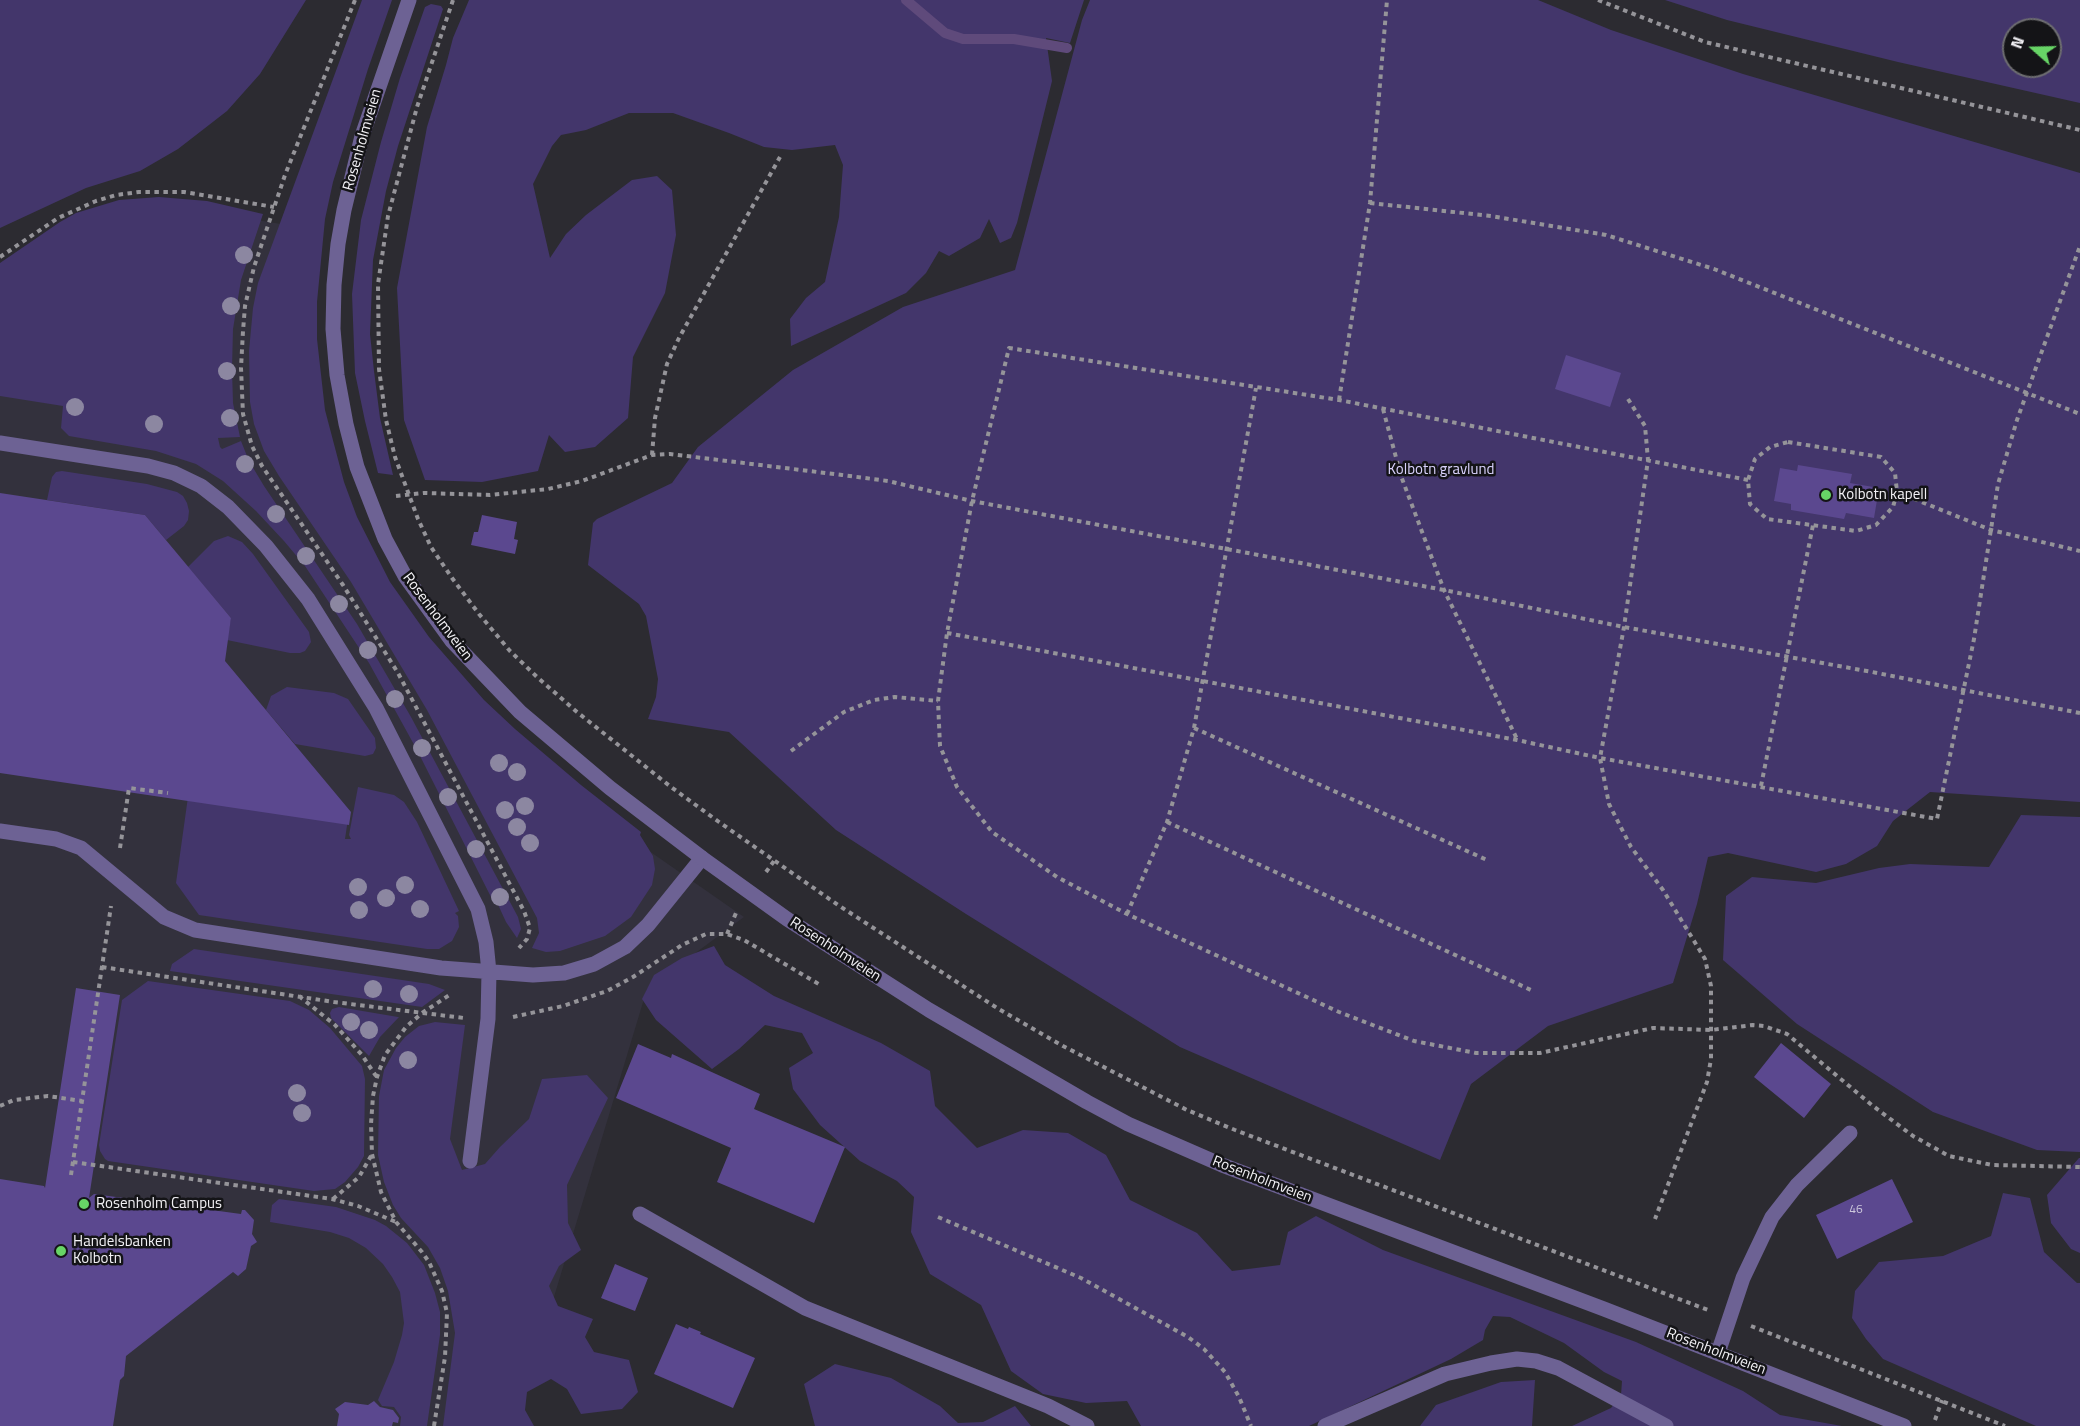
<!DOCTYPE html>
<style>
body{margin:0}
#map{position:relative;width:2080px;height:1426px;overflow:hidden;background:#2c2b31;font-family:"Titillium Web",sans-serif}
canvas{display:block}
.north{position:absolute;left:2002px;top:18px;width:60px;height:60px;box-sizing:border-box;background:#141417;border:2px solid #6d6d70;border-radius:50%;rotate:290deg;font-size:16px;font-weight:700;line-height:24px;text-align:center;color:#f3f2f6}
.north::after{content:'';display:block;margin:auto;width:21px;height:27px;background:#67d466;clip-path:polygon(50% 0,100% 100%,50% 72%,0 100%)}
</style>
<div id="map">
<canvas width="2080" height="1426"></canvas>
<div class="north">N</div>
</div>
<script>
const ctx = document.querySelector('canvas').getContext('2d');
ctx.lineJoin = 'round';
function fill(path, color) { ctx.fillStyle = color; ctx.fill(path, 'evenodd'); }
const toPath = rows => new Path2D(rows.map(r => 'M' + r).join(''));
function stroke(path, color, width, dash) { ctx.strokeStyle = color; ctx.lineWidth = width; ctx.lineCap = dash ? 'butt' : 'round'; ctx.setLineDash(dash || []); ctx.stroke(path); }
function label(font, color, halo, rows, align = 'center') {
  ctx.font = font + ' "Titillium Web",sans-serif'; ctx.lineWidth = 5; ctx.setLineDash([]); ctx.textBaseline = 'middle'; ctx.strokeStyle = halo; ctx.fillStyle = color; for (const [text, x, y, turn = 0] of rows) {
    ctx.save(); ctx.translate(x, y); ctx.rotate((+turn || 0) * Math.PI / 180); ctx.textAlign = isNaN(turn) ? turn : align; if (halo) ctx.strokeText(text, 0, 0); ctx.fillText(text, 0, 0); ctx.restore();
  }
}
const built = toPath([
 [208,212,281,224,307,285,330,474,410,636,609,823,744,917,647,989,515,1426,0,1426,0,276]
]);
const green = toPath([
 [0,0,306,0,260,74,227,111,178,149,140,171,86,188,0,228],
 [362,0,392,0,368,69,333,182,325,219,317,302,317,339,325,410,344,482,357,517,390,582,429,637,484,700,515,729,581,785,641,832,640,835,653,856,655,869,652,885,631,917,605,936,560,951,546,952,532,948,539,933,537,918,427,710,351,582,279,476,264,451,254,424,250,402,249,351,253,308,258,283],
 [469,0,1084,0,1070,43,1046,38,1052,81,1017,223,1011,238,1000,243,989,219,980,238,949,256,939,251,926,273,906,293,791,346,790,319,806,298,825,282,839,217,843,165,835,145,792,150,764,147,729,133,673,113,629,113,586,130,561,135,552,146,533,184,550,258,566,234,586,215,632,180,657,176,672,190,676,235,665,293,633,357,628,418,595,447,565,452,549,435,538,471,482,482,425,480,404,420,397,288,427,127,446,65,453,38],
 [1090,0,1538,0,1611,30,1743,74,2080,173,2080,802,1930,792,1893,821,1877,846,1846,864,1816,872,1728,853,1708,857,1697,904,1673,983,1548,1026,1471,1084,1440,1160,1180,1047,966,914,836,830,729,732,648,719,656,697,658,679,646,616,639,604,588,565,593,523,597,519,672,483,698,447,793,370,903,307,1015,270,1082,20],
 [1665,0,2080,0,2080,103,1898,62,1727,20],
 [2014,30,2050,30,2050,66,2014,66],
 [431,4,441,6,443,9,398,146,386,191,373,260,370,334,374,371,380,418,393,475,378,473,365,421,355,373,352,294,361,220,381,142,400,78,425,7],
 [159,197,207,201,263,214,241,280,233,329,232,369,233,403,240,437,218,438,220,447,222,449,241,441,249,461,264,486,357,624,411,717,518,917,521,929,517,938,506,922,495,898,492,899,417,750,369,663,305,566,284,541,256,511,223,481,196,464,156,451,69,436,61,428,63,406,0,396,0,263,60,222,76,213,119,200],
 [62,471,147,484,177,492,183,496,187,503,189,511,188,520,184,526,166,540,145,515,47,500,52,477,56,472],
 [228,536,242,542,253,554,309,632,311,642,305,651,300,653,290,653,227,640,231,618,188,567,214,541],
 [209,646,349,812,345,839,351,839,349,835,358,787,394,795,404,802,417,822,459,911,455,913,458,916,459,927,452,941,439,949,427,949,199,915,176,883],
 [287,687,334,693,348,699,375,738,376,748,373,754,365,756,295,744,266,710,271,696],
 [2021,815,2080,817,2080,1152,2037,1150,1933,1112,1797,1024,1723,960,1726,896,1752,877,1816,883,1879,868,1910,864,1989,867],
 [714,946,725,965,774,996,881,1043,930,1071,935,1106,977,1148,1023,1130,1068,1133,1106,1155,1130,1200,1197,1233,1232,1271,1280,1265,1288,1232,1316,1216,1383,1250,1636,1342,1743,1391,1780,1415,1842,1426,1572,1426,1611,1408,1621,1395,1622,1381,1604,1372,1564,1343,1510,1317,1493,1316,1485,1330,1483,1340,1451,1359,1309,1426,1141,1426,1127,1401,1086,1403,1043,1394,1011,1371,981,1305,930,1274,911,1232,914,1197,897,1181,860,1161,820,1125,793,1089,789,1068,813,1053,802,1033,765,1025,739,1049,712,1069,656,1020,642,999,654,975,682,958],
 [194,949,429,984,445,990,422,1007,170,971,172,964],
 [148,981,290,1001,309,1010,330,1028,362,1066,365,1079,364,1156,358,1167,345,1182,335,1189,314,1191,108,1161,105,1159,100,1151,99,1145,122,1000],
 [339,1007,398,1017,399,1017,380,1037,369,1056,331,1018,330,1013,332,1009],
 [435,1022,465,1025,450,1139,462,1170,485,1164,500,1147,529,1119,542,1079,587,1075,608,1098,567,1185,568,1223,581,1250,559,1266,549,1286,558,1306,593,1319,585,1337,594,1352,629,1360,638,1392,622,1409,581,1414,567,1389,551,1379,527,1392,525,1410,534,1426,443,1426,455,1333,448,1291,440,1268,428,1247,401,1218,393,1205,384,1182,378,1155,379,1096,384,1070,396,1048,405,1037,419,1026],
 [2079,1158,2080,1158,2080,1253,2071,1249,2051,1223,2047,1195],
 [2003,1193,2030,1198,2044,1252,2077,1283,2080,1283,2080,1426,2036,1426,1883,1359,1866,1339,1852,1318,1855,1291,1879,1262,1943,1256,1991,1236],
 [279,1199,336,1207,375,1220,386,1226,407,1243,424,1265,435,1293,440,1312,440,1335,427,1426,400,1426,401,1417,394,1407,382,1406,378,1400,394,1362,402,1335,404,1323,400,1292,392,1277,383,1264,366,1248,349,1238,330,1232,270,1222,272,1205],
 [835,1364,891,1378,940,1406,958,1423,983,1422,1015,1406,1031,1426,815,1426,804,1384],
 [1535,1380,1532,1426,1420,1426,1436,1405,1501,1382]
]);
const stream = toPath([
 [906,0,945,33,963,39,1014,39,1067,48]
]);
const building = toPath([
 [1566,355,1621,373,1610,407,1555,389],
 [1798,465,1852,474,1850,483,1879,488,1874,518,1846,513,1844,519,1791,510,1791,504,1774,501,1780,468,1797,471],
 [0,493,145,515,231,618,225,661,351,812,349,825,0,773],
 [482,515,517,522,514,539,518,540,515,554,471,545,474,532,478,532],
 [76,988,120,995,89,1198,94,1194,241,1214,242,1210,245,1210,254,1220,252,1234,257,1242,251,1246,246,1269,238,1276,233,1272,126,1356,124,1376,120,1380,113,1426,0,1426,0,1179,44,1186,45,1188],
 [1781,1043,1831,1084,1804,1118,1754,1077],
 [638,1044,671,1058,672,1054,760,1094,754,1109,845,1147,814,1223,717,1182,731,1148,616,1098],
 [1892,1179,1913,1222,1837,1259,1816,1215],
 [615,1264,648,1278,635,1311,601,1298],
 [676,1324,688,1329,689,1327,701,1332,700,1334,755,1358,733,1408,654,1374],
 [374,1401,380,1407,393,1410,399,1418,398,1423,393,1422,392,1426,337,1426,339,1414,335,1409,345,1402,368,1405]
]);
const path = toPath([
 [355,0,285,175,254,267,245,306,243,331,241,368,243,414,252,446,262,466,343,585,398,673,524,911,530,928,527,939,519,948],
 [453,0,417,107,388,216,378,284,379,369,386,420,395,457,418,519,431,547,452,578,479,614,510,651,537,677,577,712,671,787,719,822,838,905,997,1008,1063,1046,1187,1110,1235,1130,1708,1310],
 [1598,0,1705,42,2080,130],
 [1370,203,1491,216,1606,235,1714,269,2080,414],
 [0,257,58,218,96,201,116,195,139,192,184,192,274,207],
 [1628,399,1645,426,1648,460,1624,627,1600,758,1609,804,1631,847,1663,890,1705,959,1711,986,1711,1059,1707,1082,1655,1219],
 [1339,400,1370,203,1387,0],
 [1383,409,1401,476,1444,590,1517,739],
 [1788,442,1881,457,1895,473,1897,492,1893,507,1876,525,1856,531,1767,519,1750,504,1748,480,1755,459,1770,447,1788,442],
 [652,455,655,418,667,364,679,338,780,157],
 [1748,480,1339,400,1009,348,972,501,947,633,938,701,940,746,957,787,992,832,1057,877,1127,914,1339,1012,1414,1041,1476,1053,1540,1053,1653,1028,1711,1030,1753,1025,1764,1026,1787,1034,1873,1106,1913,1136,1949,1156,1992,1165,2080,1167],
 [1897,492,1991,530,2080,551],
 [396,496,424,493,490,495,548,489,582,481,652,455,670,454,842,475,888,481,972,501,1444,590,1624,627,1872,672,2080,713],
 [947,633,1517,740,1600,758,1937,819,1974,639,1998,484,2017,420,2080,246],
 [1194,728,1487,860],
 [791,751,844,712,874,700,895,697,938,701],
 [1761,786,1813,525],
 [1167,822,1531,990],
 [120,848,129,788,168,793],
 [766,872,774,861],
 [1127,914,1167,822,1194,728,1256,388],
 [727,934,736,913],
 [102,967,334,1002,464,1018],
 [299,996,335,1025,362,1055,376,1076],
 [513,1017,563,1006,607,991,633,977,682,945,706,934,727,934,744,940,822,986],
 [0,1106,14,1100,48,1096,82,1101],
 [73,1162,332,1199,358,1206,396,1222],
 [71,1175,111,906],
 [333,1199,359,1177,371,1156],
 [938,1217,1081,1278,1188,1337,1204,1349,1225,1372,1239,1397,1251,1426],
 [1751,1326,2005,1426],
 [1935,1420,1942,1400],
 [434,1426,445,1357,447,1313,442,1291,429,1262,422,1252,396,1222,381,1192,372,1154,371,1124,373,1096,377,1077,385,1055,406,1027,422,1013,451,994]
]);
const service = toPath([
 [0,443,148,466,174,473,201,486,228,507,266,546,308,599,376,708,478,909,486,942,489,972,488,1019,470,1161],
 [0,831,56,839,81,848,164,917,195,930,441,968,533,975,564,973,594,964,625,947,648,925,702,858],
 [640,1214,805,1308,1048,1406,1087,1426],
 [1718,1353,1743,1278,1772,1217,1797,1185,1850,1133],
 [1325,1426,1445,1374,1491,1363,1517,1359,1536,1361,1558,1368,1666,1426]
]);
const tertiary = toPath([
 [409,0,362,136,344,210,338,244,334,285,333,329,337,375,346,424,357,467,385,539,405,576,452,641,520,712,610,788,702,858,787,919,929,1010,1087,1102,1128,1124,1222,1165,1604,1309,1904,1426]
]);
const trees = [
 [244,255],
 [231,306],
 [227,371],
 [75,407],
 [230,418],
 [154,424],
 [245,464],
 [276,514],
 [306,556],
 [339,604],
 [368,650],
 [395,699],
 [422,748],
 [499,763],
 [517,772],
 [448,797],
 [525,806],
 [505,810],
 [517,827],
 [530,843],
 [476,849],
 [405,885],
 [358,887],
 [500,897],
 [386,898],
 [420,909],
 [359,910],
 [373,989],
 [409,994],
 [351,1022],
 [369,1030],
 [408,1060],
 [297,1093],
 [302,1113]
];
const markers = [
 [1826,495,6,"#67d466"],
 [84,1204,6,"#67d466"],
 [61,1251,6,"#67d466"]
];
const numberNames = [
 ["46",1856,1210]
];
const streetNames = [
 ["Rosenholmveien",363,140,-74],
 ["Rosenholmveien",437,617,53],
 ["Rosenholmveien",835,950,33],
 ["Rosenholmveien",1262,1180,21],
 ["Rosenholmveien",1716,1352,21]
];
const parkNames = [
 ["Kolbotn gravlund",1441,470]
];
const poiNames = [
 ["Kolbotn kapell",1838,495],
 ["Rosenholm Campus",96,1204],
 ["Handelsbanken",73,1242],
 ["Kolbotn",73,1259]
];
fill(built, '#33313d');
fill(green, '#43366b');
stroke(stream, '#5f4a7b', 10);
fill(building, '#5b488f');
stroke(path, '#959499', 4, [4.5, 4.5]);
stroke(service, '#6d6294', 15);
stroke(tertiary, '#6d6294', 15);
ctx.fillStyle = '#8c87a1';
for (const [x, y] of trees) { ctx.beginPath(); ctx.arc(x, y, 9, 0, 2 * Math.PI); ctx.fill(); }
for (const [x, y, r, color] of markers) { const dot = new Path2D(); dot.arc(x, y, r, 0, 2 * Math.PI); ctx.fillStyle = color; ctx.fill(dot); stroke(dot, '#141417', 2); }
label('12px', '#cdc8dc', null, numberNames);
label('15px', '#f3f2f6', '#141417', streetNames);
label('15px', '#dad3fd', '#141417', parkNames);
label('15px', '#f3f2f6', '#141417', poiNames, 'left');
</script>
